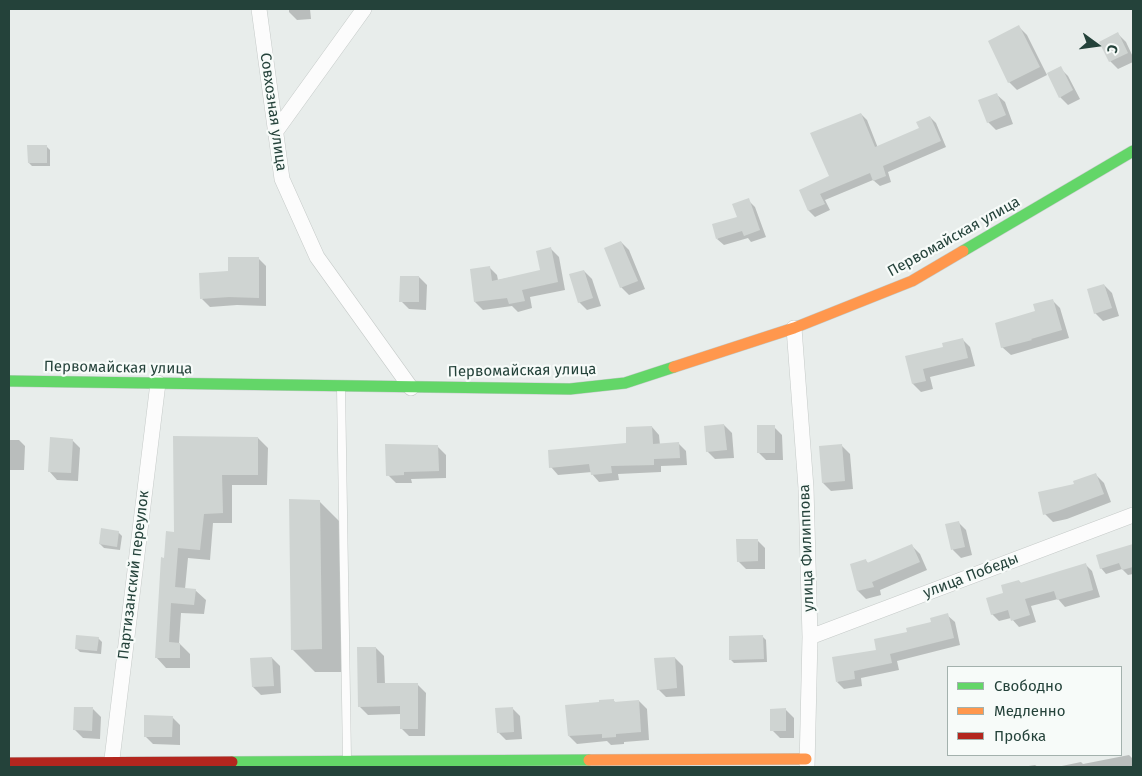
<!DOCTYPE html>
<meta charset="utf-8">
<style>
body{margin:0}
#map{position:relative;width:1142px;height:776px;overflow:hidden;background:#e8edeb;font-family:"Fira Sans",sans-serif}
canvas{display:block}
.frame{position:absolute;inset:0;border:10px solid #24423a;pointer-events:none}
.legend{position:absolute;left:947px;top:666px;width:175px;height:90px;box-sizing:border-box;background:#f7fbf9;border:1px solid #a3b1ad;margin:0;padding:6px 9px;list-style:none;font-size:15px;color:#24423a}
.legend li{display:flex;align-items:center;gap:10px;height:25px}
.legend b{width:25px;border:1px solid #a3b1ad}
.north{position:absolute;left:1072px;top:20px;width:50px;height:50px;-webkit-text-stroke:4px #f7fbf9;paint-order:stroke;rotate:104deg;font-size:14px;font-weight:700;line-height:20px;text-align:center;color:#24423a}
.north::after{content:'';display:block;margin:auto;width:18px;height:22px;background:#24423a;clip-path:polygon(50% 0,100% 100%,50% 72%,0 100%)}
</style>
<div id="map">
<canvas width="1142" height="776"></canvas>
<div class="frame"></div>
<ul class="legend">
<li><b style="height:6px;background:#63d668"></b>Свободно</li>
<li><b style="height:6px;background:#ff974d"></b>Медленно</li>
<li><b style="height:6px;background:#b3261e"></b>Пробка</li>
</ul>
<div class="north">С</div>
</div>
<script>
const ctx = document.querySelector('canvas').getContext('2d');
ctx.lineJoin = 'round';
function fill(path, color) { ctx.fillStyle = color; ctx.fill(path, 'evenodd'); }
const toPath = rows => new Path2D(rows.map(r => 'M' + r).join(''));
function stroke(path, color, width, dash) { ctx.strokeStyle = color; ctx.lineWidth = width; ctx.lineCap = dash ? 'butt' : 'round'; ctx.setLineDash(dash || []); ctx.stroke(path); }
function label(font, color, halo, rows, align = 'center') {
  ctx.font = font + ' "Fira Sans",sans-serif'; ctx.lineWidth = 4.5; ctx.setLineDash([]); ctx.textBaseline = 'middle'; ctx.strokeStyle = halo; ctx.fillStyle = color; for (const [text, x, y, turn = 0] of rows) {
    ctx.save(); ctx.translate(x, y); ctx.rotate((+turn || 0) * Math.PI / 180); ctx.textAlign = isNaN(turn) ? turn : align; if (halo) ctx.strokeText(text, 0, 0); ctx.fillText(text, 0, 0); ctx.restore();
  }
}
const shadow = toPath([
 [289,9,310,9,311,19,297,20,289,12],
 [1019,27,1027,35,1047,75,1060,68,1068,76,1080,99,1068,105,1060,97,1049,74,1017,90,1009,82],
 [1118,34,1126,42,1133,57,1133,62,1118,69,1110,61],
 [996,94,1005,102,1013,124,996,130,988,122],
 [861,114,867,120,878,148,921,129,930,117,936,123,946,147,888,172,891,182,880,186,873,180,825,200,830,210,815,217,809,211,800,191,831,176],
 [46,146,50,150,50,166,32,166,29,163],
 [748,200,755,207,766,237,751,242,748,238,724,245,717,239,738,218],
 [621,242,629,250,645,289,629,295,621,287],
 [551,249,559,257,565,290,530,297,532,308,518,312,512,306,483,310,475,302,489,267,497,275,498,280,541,271],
 [258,258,266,266,266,306,237,305,210,307,202,299,230,272],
 [584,271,592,279,601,306,587,310,579,302],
 [419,277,427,285,426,310,409,309,401,301],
 [1104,285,1112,293,1119,316,1103,321,1095,313],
 [1052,300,1060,308,1069,338,1011,355,1002,347,1037,312],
 [962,339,970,347,975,366,930,377,933,389,921,392,913,384,907,357,945,348],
 [724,425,732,433,734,458,715,459,707,451],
 [652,427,659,435,660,445,678,443,686,451,687,465,661,466,661,472,618,474,619,480,599,482,592,474,592,472,558,475,551,467,628,444],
 [774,427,782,435,783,460,766,460,758,452],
 [174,437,258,438,268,448,267,485,232,485,232,523,213,523,210,560,188,558,185,589,195,590,206,600,204,614,181,613,179,643,190,654,190,668,166,668,156,657,165,559,175,533],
 [9,440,19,440,25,446,24,470,9,470],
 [72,440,80,448,78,481,57,480,49,471],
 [842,446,850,454,853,489,831,491,823,483],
 [438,447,446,455,446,478,411,479,412,483,396,483,388,475],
 [1096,475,1104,483,1111,502,1067,519,1053,522,1045,514,1076,485],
 [319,501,342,524,344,672,315,672,292,649],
 [958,522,966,530,972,555,961,558,953,550,947,525],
 [118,532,122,536,120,550,104,548,100,544],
 [757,540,765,548,765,569,746,569,738,561],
 [912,546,920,554,927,570,880,590,881,595,866,599,858,591,851,565,866,561,869,564],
 [1132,546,1133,547,1133,574,1128,575,1122,569,1106,574,1101,568],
 [1085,564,1092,571,1100,597,1065,607,1058,599,1031,606,1036,622,1019,627,1011,618,999,621,992,614,1004,594,1019,581,1022,584],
 [947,615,955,622,960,645,897,661,899,670,861,678,862,686,844,689,837,682,878,651,909,633],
 [762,636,766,640,767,662,734,663,731,660],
 [98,638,102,642,101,654,80,652,76,648],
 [376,648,384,656,385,684,418,685,426,693,425,736,409,736,401,728,401,714,368,715,360,707],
 [272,658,280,666,281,693,261,695,253,687],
 [675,658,683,666,685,696,666,697,658,689],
 [613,700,616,703,639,701,647,709,649,740,624,742,624,744,611,745,607,741,577,744,569,736,601,703],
 [512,708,520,716,522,739,506,740,498,732],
 [93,709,101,717,100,739,83,738,75,730],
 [786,710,794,718,794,738,780,738,772,730],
 [172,717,180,725,180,745,153,744,145,736],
 [1129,755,1133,759,1133,767,1057,767,1081,762,1083,764],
 [1035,765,1038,767,1022,767]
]);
const building = toPath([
 [1019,25,1040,67,1008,83,988,41],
 [1118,32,1128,53,1109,62,1099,42],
 [1061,66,1073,90,1059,98,1047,73],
 [997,93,1006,115,987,123,978,100],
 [861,113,875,147,919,128,916,122,930,116,941,141,883,166,886,176,873,181,870,173,820,194,825,204,808,211,799,190,829,176,810,133],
 [27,145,47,145,47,163,28,163],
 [749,198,760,230,744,236,742,231,716,239,712,224,737,217,732,204],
 [621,241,638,281,620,288,604,248],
 [551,247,558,282,522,290,525,301,509,304,507,298,474,302,470,269,490,266,492,281,540,270,536,251],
 [228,257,259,257,259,298,229,297,200,299,199,273,228,271],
 [584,270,593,298,578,303,569,274],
 [400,276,419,276,419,302,399,302],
 [1104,284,1112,308,1094,314,1087,289],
 [1053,299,1062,330,1031,339,1032,340,1001,348,995,323,1035,311,1033,304],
 [963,338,968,358,923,369,926,381,912,384,905,356,943,347,942,343],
 [724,424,727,450,706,452,704,426],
 [757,425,775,425,775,453,757,453],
 [652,426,653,444,679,442,680,458,654,459,654,465,611,466,612,473,591,475,589,464,549,468,548,450,626,443,626,427],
 [173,436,258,437,258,475,222,475,223,513,204,514,200,550,178,548,175,587,196,589,194,605,171,603,169,642,180,643,180,658,155,658,161,557,164,558,166,531,174,532],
 [50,437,73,439,71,473,48,472],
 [385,444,438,445,439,471,404,472,404,475,386,476],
 [842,444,845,481,822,483,819,446],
 [1096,473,1104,494,1058,511,1043,515,1038,492,1074,484,1073,481],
 [289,499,320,500,322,649,291,650],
 [959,521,965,547,951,550,945,524],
 [101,528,119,531,117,547,99,544],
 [736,539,758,539,758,561,737,562],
 [912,544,920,562,872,582,874,587,857,591,850,564,866,559,867,563],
 [1133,544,1133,567,1122,570,1119,563,1100,569,1096,555],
 [1086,563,1093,590,1057,600,1054,591,1025,599,1030,615,1011,621,1008,610,991,615,986,598,1003,593,1001,585,1019,580,1020,583],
 [948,613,954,638,890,654,892,663,854,671,855,679,836,682,832,657,876,650,874,639,907,632,906,628,931,622,930,618],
 [76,635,99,637,97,651,75,649],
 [763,635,764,659,729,660,729,636],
 [357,647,376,647,377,683,418,683,418,729,400,729,400,706,358,707],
 [272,657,274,686,252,687,250,658],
 [675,657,677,688,657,690,654,658],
 [614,699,614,702,639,700,641,732,616,734,616,737,602,738,602,734,568,736,565,705,599,702,599,700],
 [74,707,93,707,92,731,73,730],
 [513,707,514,732,497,733,495,708],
 [786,708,786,731,770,731,770,709],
 [144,715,173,716,172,737,144,737]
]);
const lane = toPath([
 [341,388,347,759]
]);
const street = toPath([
 [259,9,282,179,317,257,411,388],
 [276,131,364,9],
 [794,328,806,488,810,637,807,767],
 [810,637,1133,515],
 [111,767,158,383]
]);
const fast = toPath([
 [963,251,1133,151],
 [9,381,570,389,625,383,674,367],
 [232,762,589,760]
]);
const slow = toPath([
 [674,367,794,328,912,281,963,251],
 [589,760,806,759]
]);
const jam = toPath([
 [9,763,232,762]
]);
const streetNames = [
 ["Совхозная улица",273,112,82],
 ["Первомайская улица",954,237,-29],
 ["Первомайская улица",118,368,1],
 ["Первомайская улица",522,371,-1],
 ["улица Филиппова",807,548,-92],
 ["Партизанский переулок",134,575,-83],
 ["улица Победы",971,576,-21]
];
fill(shadow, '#0003');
fill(building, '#cfd4d2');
stroke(lane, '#c5cac8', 9);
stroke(street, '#c5cac8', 16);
stroke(fast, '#c3cbc8', 12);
stroke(slow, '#c3cbc8', 12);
stroke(jam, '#c3cbc8', 12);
stroke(lane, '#fcfcfc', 8);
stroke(street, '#fcfcfc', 15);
stroke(fast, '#63d668', 11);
stroke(slow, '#ff974d', 11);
stroke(jam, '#b3261e', 11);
label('15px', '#24423a', '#f7fbf9', streetNames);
</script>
